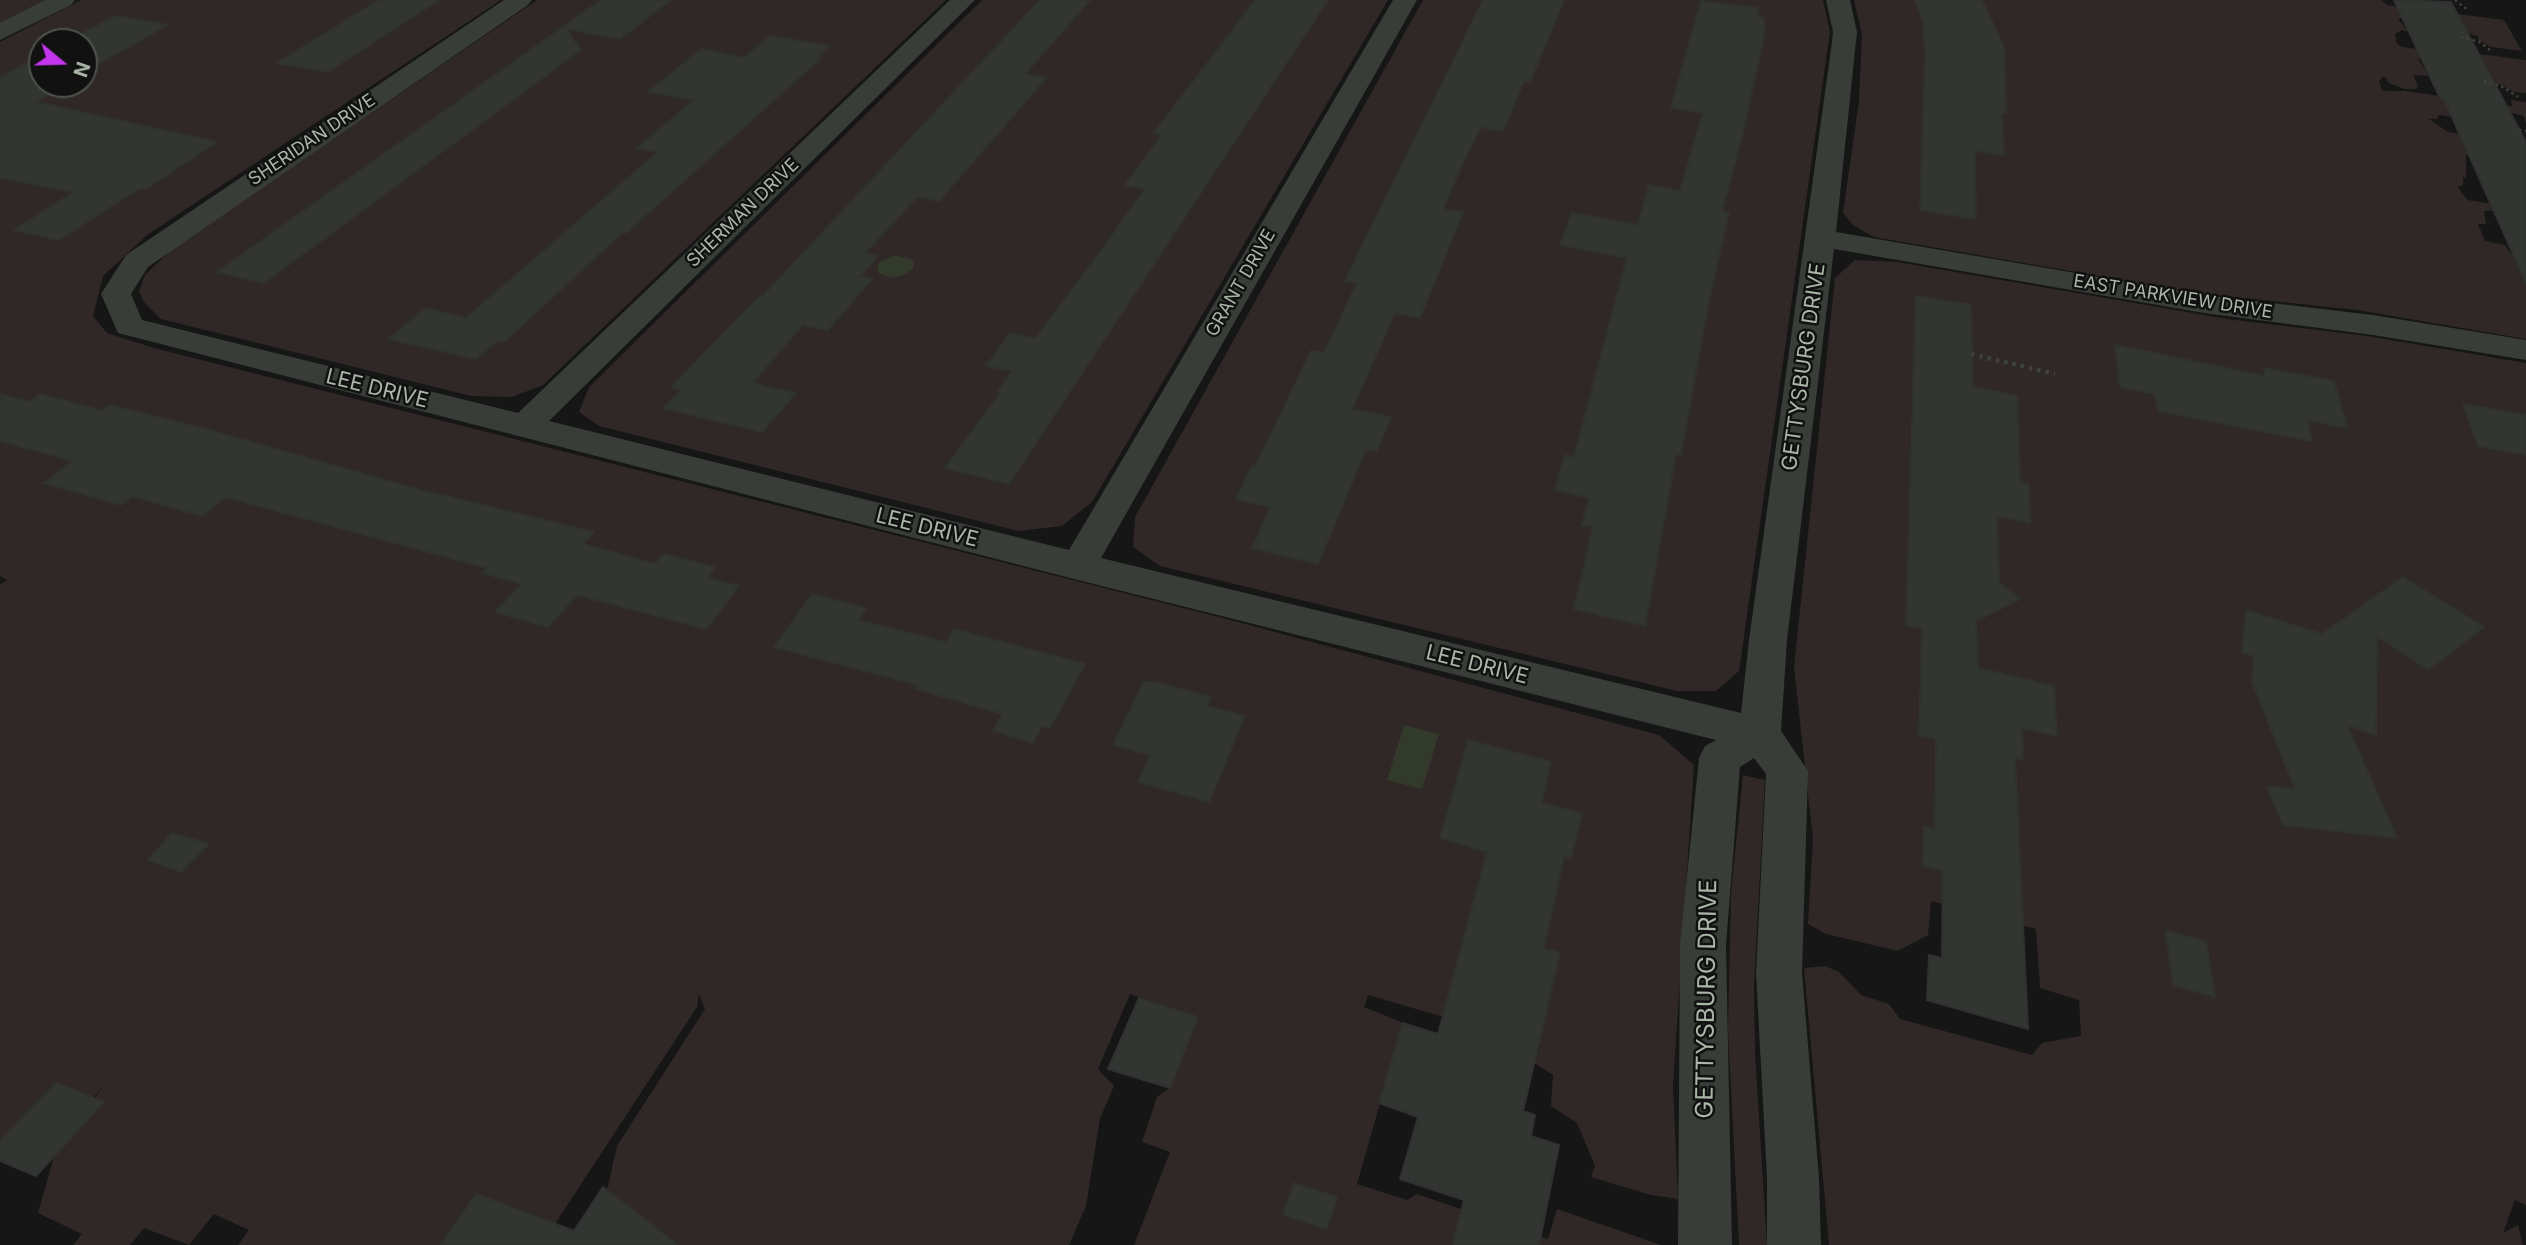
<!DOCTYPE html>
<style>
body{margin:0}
#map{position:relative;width:2526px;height:1245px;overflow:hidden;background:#151615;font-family:Inter,sans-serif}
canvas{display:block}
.north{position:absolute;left:28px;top:28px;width:70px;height:70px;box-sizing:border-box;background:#101110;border:2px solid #4e534c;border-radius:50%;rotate:109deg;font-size:19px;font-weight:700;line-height:28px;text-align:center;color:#aab6a7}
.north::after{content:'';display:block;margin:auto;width:24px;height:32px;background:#c436ed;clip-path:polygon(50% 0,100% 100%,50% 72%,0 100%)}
</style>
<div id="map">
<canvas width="2526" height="1245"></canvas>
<div class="north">N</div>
</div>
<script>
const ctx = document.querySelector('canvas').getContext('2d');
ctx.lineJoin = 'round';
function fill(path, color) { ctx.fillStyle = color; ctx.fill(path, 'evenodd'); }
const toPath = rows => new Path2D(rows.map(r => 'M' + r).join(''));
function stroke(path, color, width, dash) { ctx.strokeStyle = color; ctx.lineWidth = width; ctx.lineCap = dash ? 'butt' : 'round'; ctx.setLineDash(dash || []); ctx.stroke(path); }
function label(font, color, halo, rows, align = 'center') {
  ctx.font = font + ' Inter,sans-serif'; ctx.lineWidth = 5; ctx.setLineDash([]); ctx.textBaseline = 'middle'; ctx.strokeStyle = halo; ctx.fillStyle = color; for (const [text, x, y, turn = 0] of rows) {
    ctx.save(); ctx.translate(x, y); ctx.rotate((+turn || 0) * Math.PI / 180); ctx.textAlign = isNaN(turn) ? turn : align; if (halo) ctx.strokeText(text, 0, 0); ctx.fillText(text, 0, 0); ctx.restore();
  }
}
const green = toPath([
 [0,0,48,0,0,26],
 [81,0,501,0,147,235,103,276,93,316,107,333,154,348,1219,617,1659,735,1694,765,1673,1085,1678,1199,1651,1195,1591,1177,1595,1166,1577,1123,1551,1106,1553,1075,1534,1063,1540,1045,1368,995,1364,1007,1403,1023,1357,1184,1407,1200,1417,1194,1548,1239,1557,1209,1661,1245,1463,1245,1454,1242,1453,1245,1134,1245,1170,1152,1142,1142,1157,1097,1170,1088,1197,1017,1130,994,1098,1069,1114,1086,1100,1118,1086,1206,1069,1245,675,1245,607,1190,617,1146,705,1009,699,994,697,1007,555,1224,476,1194,440,1245,238,1245,249,1230,214,1214,189,1245,144,1228,130,1245,73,1245,82,1234,38,1213,54,1157,103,1086,93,1098,55,1083,0,1141,0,585,7,580,0,576,0,42],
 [42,42,84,42,84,84,42,84],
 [537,0,946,0,543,385,512,397,471,396,161,319,144,302,139,291,145,275,171,250],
 [982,0,1388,0,1092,502,1062,526,1018,531,599,426,579,412,589,387],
 [1423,0,1823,0,1830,32,1739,671,1716,691,1677,691,1160,566,1133,547,1135,517],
 [1854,0,2381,0,2387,5,2504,20,2522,51,2491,47,2477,39,2479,37,2443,23,2402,17,2398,19,2408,31,2402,30,2395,34,2397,44,2403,47,2474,57,2480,57,2479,54,2526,60,2526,93,2514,92,2501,85,2422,59,2418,59,2429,76,2413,75,2418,86,2416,89,2404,89,2389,83,2385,77,2381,77,2381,80,2379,80,2382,90,2389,91,2405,91,2512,106,2511,100,2526,102,2526,125,2524,116,2509,112,2459,118,2439,115,2437,119,2429,119,2448,132,2461,134,2521,163,2466,155,2466,178,2463,177,2463,185,2458,187,2467,200,2526,209,2484,211,2486,224,2478,224,2485,241,2505,245,2510,253,2526,256,2526,339,2357,310,2197,293,1874,237,1853,225,1843,213,1859,101,1862,34],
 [1855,260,1897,262,2227,319,2367,336,2526,363,2526,1205,2515,1200,2503,1233,2518,1225,2523,1245,1829,1245,1804,968,1825,966,1839,972,1861,995,1889,1004,1900,1019,2032,1055,2042,1043,2081,1036,2079,1000,2040,988,2036,929,1931,901,1928,935,1898,951,1826,934,1808,924,1813,839,1794,667,1835,278],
 [1743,775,1765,780,1754,986,1755,1053,1767,1245,1739,1245,1728,1030,1731,893]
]);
const water = toPath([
 [894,255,911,259,914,262,913,269,904,275,892,278,878,273,878,263],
 [1404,725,1439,734,1422,789,1387,780]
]);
const building = toPath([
 [379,0,439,0,328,72,277,63,379,0],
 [601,0,671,0,620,39,566,29,581,50,264,283,217,272,601,0],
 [1040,0,1090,0,1025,74,1046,78,939,201,917,197,865,253,878,256,860,276,872,279,828,330,803,325,752,383,796,393,762,432,663,408,681,390,671,387,760,296,763,296,1040,0],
 [1255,0,1328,0,1009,484,945,468,1001,392,998,391,1012,371,986,366,1010,333,1035,339,1102,249,1145,189,1125,185,1162,135,1154,133,1255,0],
 [1483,0,1564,0,1530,82,1524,81,1503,131,1481,127,1463,163,1443,209,1463,212,1420,318,1395,313,1352,409,1391,417,1377,451,1366,449,1318,564,1252,548,1271,507,1236,499,1252,466,1255,467,1311,351,1324,353,1357,283,1345,281,1483,0],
 [1915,0,1982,0,2004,47,2006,113,2002,113,2004,155,1975,151,1976,219,1920,210,1925,55,1923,21,1915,0],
 [2394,0,2451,2,2526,142,2526,283,2444,99,2440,98,2394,0],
 [1701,1,1758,8,1758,17,1764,18,1764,36,1743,132,1722,212,1729,213,1708,305,1681,455,1676,454,1645,626,1574,609,1593,527,1582,525,1589,498,1555,490,1565,455,1574,457,1627,258,1560,245,1572,213,1638,225,1649,185,1680,191,1703,113,1671,108,1701,1],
 [115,16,168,25,84,72,84,42,66,42,115,16],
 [770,36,830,46,817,57,821,58,626,233,623,232,504,342,497,341,476,359,389,339,426,308,466,318,658,152,637,148,694,100,647,92,702,49,744,58,770,36],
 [42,55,42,84,68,84,36,102,217,142,146,189,140,188,59,240,14,230,74,192,0,178,0,78,42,55],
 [1916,296,1971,305,1973,387,2017,396,2020,482,2029,484,2030,523,1997,516,1999,582,2020,599,1976,621,1978,668,2054,686,2057,736,2022,728,2023,760,2015,758,2028,1029,1927,1000,1929,955,1942,958,1943,871,1923,866,1924,826,1935,829,1936,739,1919,735,1922,628,1906,625,1916,296],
 [2115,345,2265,376,2264,368,2334,381,2347,428,2307,420,2312,441,2158,411,2155,394,2120,387,2115,345],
 [0,394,29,402,40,394,103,411,110,405,209,430,417,489,594,532,583,544,655,564,664,554,715,567,707,578,739,586,706,629,577,595,548,627,495,612,522,584,482,573,487,568,225,497,202,516,132,496,121,505,44,483,73,461,0,441,0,394],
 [2463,404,2526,415,2526,455,2478,446,2463,404],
 [2403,577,2484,627,2428,670,2377,636,2376,735,2347,725,2397,838,2283,825,2267,786,2295,789,2252,682,2254,656,2242,652,2246,610,2322,634,2403,577],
 [812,594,866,608,858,620,946,642,954,629,1085,664,1050,728,1042,726,1033,743,993,731,1003,714,916,689,918,685,774,647,812,594],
 [1144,682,1155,682,1211,697,1207,706,1245,716,1209,802,1138,782,1151,755,1113,745,1144,682],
 [1468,740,1551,762,1542,803,1582,813,1571,858,1564,856,1544,948,1560,953,1523,1111,1535,1115,1531,1136,1559,1145,1539,1245,1453,1245,1464,1200,1400,1179,1418,1117,1379,1103,1403,1023,1438,1034,1487,852,1440,838,1468,740],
 [172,833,209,844,181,872,148,860,172,833],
 [2166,931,2206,941,2215,997,2173,985,2166,931],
 [1139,998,1198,1017,1170,1088,1108,1069,1139,998],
 [56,1083,104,1102,36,1176,0,1161,0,1141,56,1083],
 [1294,1183,1337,1197,1327,1229,1283,1215,1294,1183],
 [603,1187,678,1245,440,1245,476,1194,574,1231,603,1187]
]);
const pathFar1 = toPath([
 [2455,0,2468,10],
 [2461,37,2480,42,2491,51],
 [2484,81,2501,86,2518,97],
 [2519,130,2526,131]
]);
const path = toPath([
 [1971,354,2055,374]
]);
const minor = toPath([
 [45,0,75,0,71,5,0,40,0,23,45,0],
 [504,0,532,0,528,5,148,267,131,294,142,320,518,413,950,0,975,0,549,421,1069,550,1393,0,1417,0,1101,558,1741,713,1749,640,1832,42,1833,32,1826,0,1850,0,1857,32,1836,232,2204,295,2373,315,2526,340,2526,360,2373,335,2204,313,1834,249,1787,640,1781,731,1808,771,1802,973,1819,1178,1821,1245,1767,1245,1767,1178,1756,973,1766,774,1754,758,1740,767,1726,945,1732,1245,1678,1245,1680,945,1699,758,1705,746,1716,740,1078,580,118,333,101,294,126,255,504,0]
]);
const farStreetnames = [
 ["SHERIDAN DRIVE",312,140,-34],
 ["SHERMAN DRIVE",743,213,-44],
 ["GRANT DRIVE",1241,283,-60],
 ["EAST PARKVIEW DRIVE",2173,297,9]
];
const streetNames = [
 ["GETTYSBURG DRIVE",1804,367,-82],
 ["LEE DRIVE",377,389,14],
 ["LEE DRIVE",927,528,14],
 ["LEE DRIVE",1477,665,14]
];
const nearStreetnames = [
 ["GETTYSBURG DRIVE",1707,999,-89]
];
fill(green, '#302827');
fill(water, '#323a2b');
fill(building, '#323532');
stroke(building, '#2f322f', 2);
stroke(pathFar1, '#3d423c', 2.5, [2.5, 3.5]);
stroke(path, '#3d423c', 4.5, [3.5, 5]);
fill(minor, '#383d38');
label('18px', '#aab6a7', '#101110', farStreetnames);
label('21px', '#aab6a7', '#101110', streetNames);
label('24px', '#aab6a7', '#101110', nearStreetnames);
</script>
